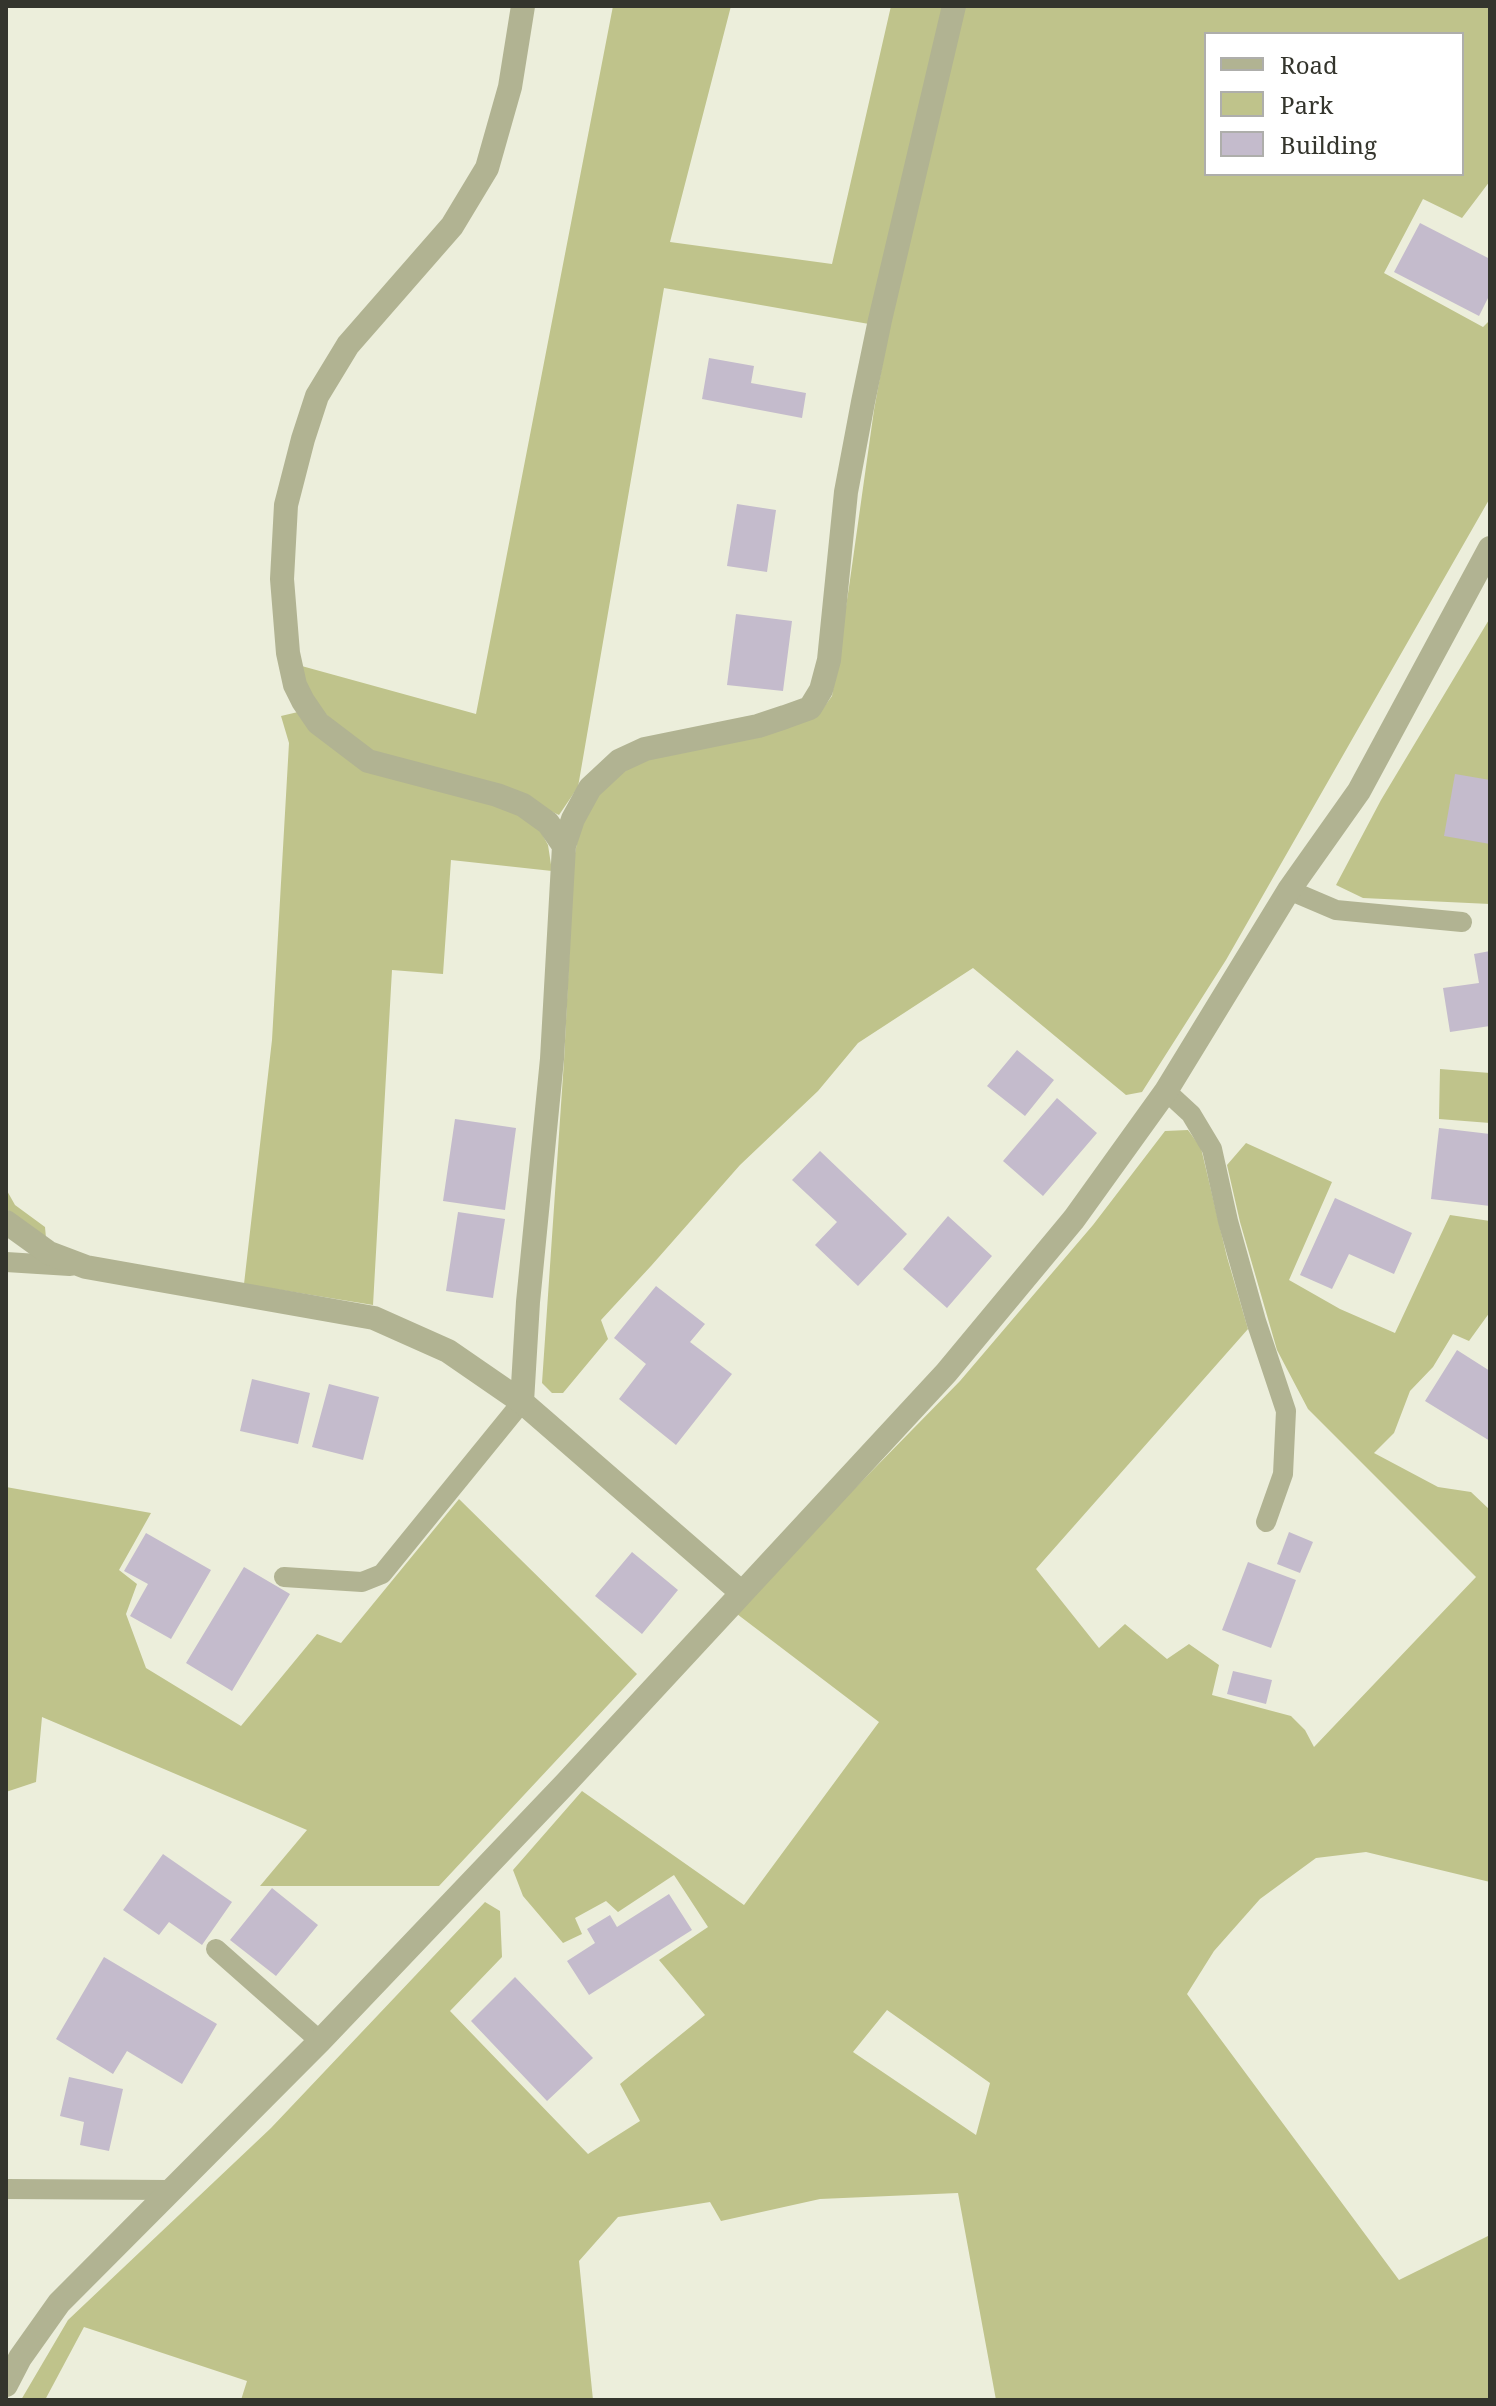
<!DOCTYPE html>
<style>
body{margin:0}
#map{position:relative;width:1496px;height:2406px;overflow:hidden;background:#eceedb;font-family:"Noto Serif",serif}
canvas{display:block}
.frame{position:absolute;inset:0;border:8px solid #34352d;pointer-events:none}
.legend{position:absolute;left:1204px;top:32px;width:260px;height:144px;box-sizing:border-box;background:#fff;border:2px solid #aeaeab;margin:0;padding:10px 14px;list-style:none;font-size:24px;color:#34352d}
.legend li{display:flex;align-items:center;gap:16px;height:40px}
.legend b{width:40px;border:2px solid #aeaeab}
</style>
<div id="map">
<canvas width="1496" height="2406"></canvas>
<div class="frame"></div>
<ul class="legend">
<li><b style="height:10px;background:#b1b392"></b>Road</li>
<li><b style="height:22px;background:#bfc38b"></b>Park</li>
<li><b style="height:22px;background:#c4bbcc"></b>Building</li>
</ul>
</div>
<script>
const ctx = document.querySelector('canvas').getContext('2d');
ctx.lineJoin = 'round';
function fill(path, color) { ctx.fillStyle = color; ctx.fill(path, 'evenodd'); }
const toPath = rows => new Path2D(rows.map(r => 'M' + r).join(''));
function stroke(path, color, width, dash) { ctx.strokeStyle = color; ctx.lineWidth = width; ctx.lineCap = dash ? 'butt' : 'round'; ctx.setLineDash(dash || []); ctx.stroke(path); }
const green = toPath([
 [613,6,731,6,670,242,832,264,891,6,946,6,869,324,664,288,578,787,559,815,501,788,376,756,312,703,298,665,476,714],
 [964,6,1490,6,1490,181,1462,218,1423,199,1384,273,1483,327,1490,320,1490,498,1226,960,1142,1092,1126,1095,973,968,858,1043,818,1091,740,1165,651,1266,601,1320,608,1339,563,1393,552,1393,542,1383,564,1061,574,858,581,823,599,793,622,773,647,757,818,715,832,696,849,587,874,410,890,322],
 [1206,34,1462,34,1462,174,1206,174],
 [1490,618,1490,904,1363,898,1336,885,1381,800],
 [298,712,319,735,520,811,535,821,548,845,552,871,451,860,443,974,392,970,373,1305,244,1284,272,1040,289,743,281,716],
 [1440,1069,1490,1073,1490,1123,1439,1119],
 [1188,1130,1201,1148,1227,1257,1248,1329,1036,1569,1099,1648,1125,1624,1167,1659,1189,1644,1219,1665,1212,1695,1291,1716,1305,1730,1314,1747,1476,1577,1308,1409,1277,1350,1240,1222,1227,1165,1246,1143,1332,1182,1289,1280,1340,1309,1395,1333,1450,1215,1490,1221,1490,1312,1469,1341,1453,1334,1433,1367,1410,1391,1394,1433,1374,1453,1438,1487,1471,1492,1490,1510,1490,1882,1366,1852,1316,1858,1260,1899,1214,1951,1187,1994,1399,2280,1490,2235,1490,2400,996,2400,958,2193,820,2199,721,2221,710,2202,618,2217,579,2261,593,2400,241,2400,247,2381,84,2327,45,2400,21,2400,68,2320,271,2128,485,1902,500,1911,502,1957,450,2011,588,2154,640,2121,620,2084,705,2015,659,1960,708,1927,674,1875,618,1912,606,1901,575,1918,582,1934,563,1943,523,1896,513,1870,582,1791,744,1905,879,1722,737,1614,812,1532,960,1381,1093,1225,1165,1131],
 [887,2010,990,2083,976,2135,853,2052],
 [6,1189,15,1205,45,1227,46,1238,6,1209],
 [6,1487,151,1513,119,1570,137,1584,126,1614,146,1668,241,1726,317,1634,341,1643,459,1499,637,1674,439,1886,260,1886,307,1830,42,1717,36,1782,6,1792]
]);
const building = toPath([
 [1420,223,1490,259,1490,294,1479,316,1394,272],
 [709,358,754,366,751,383,806,393,802,418,702,399],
 [737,504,776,510,767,572,727,566],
 [736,614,792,621,783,691,727,685],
 [1455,774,1490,780,1490,844,1444,836],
 [1490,951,1490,1026,1450,1032,1443,988,1479,983,1474,954],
 [1017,1050,1054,1080,1025,1116,987,1086],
 [1057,1098,1097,1133,1043,1196,1003,1161],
 [455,1119,516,1128,505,1210,443,1201],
 [1439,1128,1490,1134,1490,1206,1431,1199],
 [820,1151,907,1234,858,1286,815,1245,837,1222,792,1180],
 [1335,1198,1412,1233,1394,1274,1349,1254,1332,1289,1300,1275],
 [458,1212,505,1219,493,1298,446,1291],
 [948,1216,992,1256,947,1308,903,1269],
 [656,1286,705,1324,690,1342,732,1374,676,1445,619,1399,646,1364,614,1338],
 [1457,1350,1490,1371,1490,1441,1425,1401],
 [252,1379,310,1393,298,1444,240,1431],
 [329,1384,379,1397,363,1460,312,1447],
 [1289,1532,1313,1542,1300,1573,1277,1564],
 [146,1533,211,1570,171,1639,130,1616,148,1584,124,1571],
 [632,1552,678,1590,642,1634,595,1596],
 [1248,1562,1296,1580,1271,1648,1222,1630],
 [244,1567,290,1594,232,1691,186,1663],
 [1233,1671,1272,1680,1266,1704,1227,1694],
 [163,1854,232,1902,202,1945,169,1922,159,1935,123,1910],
 [272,1888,318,1925,276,1976,230,1940],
 [669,1894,692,1930,589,1995,567,1961,595,1943,587,1929,610,1915,617,1927],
 [104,1957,217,2024,182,2084,127,2051,113,2074,56,2039],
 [515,1977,593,2058,547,2101,471,2021],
 [69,2077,123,2089,109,2151,80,2145,84,2122,60,2116]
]);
const lane = toPath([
 [1289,890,1336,910,1462,922],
 [1166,1091,1191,1114,1212,1149,1228,1221,1256,1321,1286,1411,1283,1474,1266,1522],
 [6,1262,70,1266],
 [284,1577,362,1582,382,1574,522,1402],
 [216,1949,320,2041],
 [6,2189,170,2190]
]);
const street = toPath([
 [523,6,510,87,487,168,452,226,348,345,317,396,303,439,286,505,282,579,288,653,295,685,303,701,318,723,368,761,497,795,523,805,548,823,564,846],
 [6,1222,49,1253,86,1267,374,1318,448,1351,522,1402,742,1593],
 [522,1402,528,1302,552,1059,564,846,573,819,590,788,619,761,645,749,758,726,785,717,810,708,821,690,829,660,846,492,863,402,880,320,954,6],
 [6,2385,20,2358,59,2303,320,2041,566,1783,946,1373,1074,1219,1166,1091,1289,890,1359,791,1490,548]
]);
fill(green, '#bfc38b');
fill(building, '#c4bbcc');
stroke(lane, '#b1b392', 20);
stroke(street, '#b1b392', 24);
</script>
